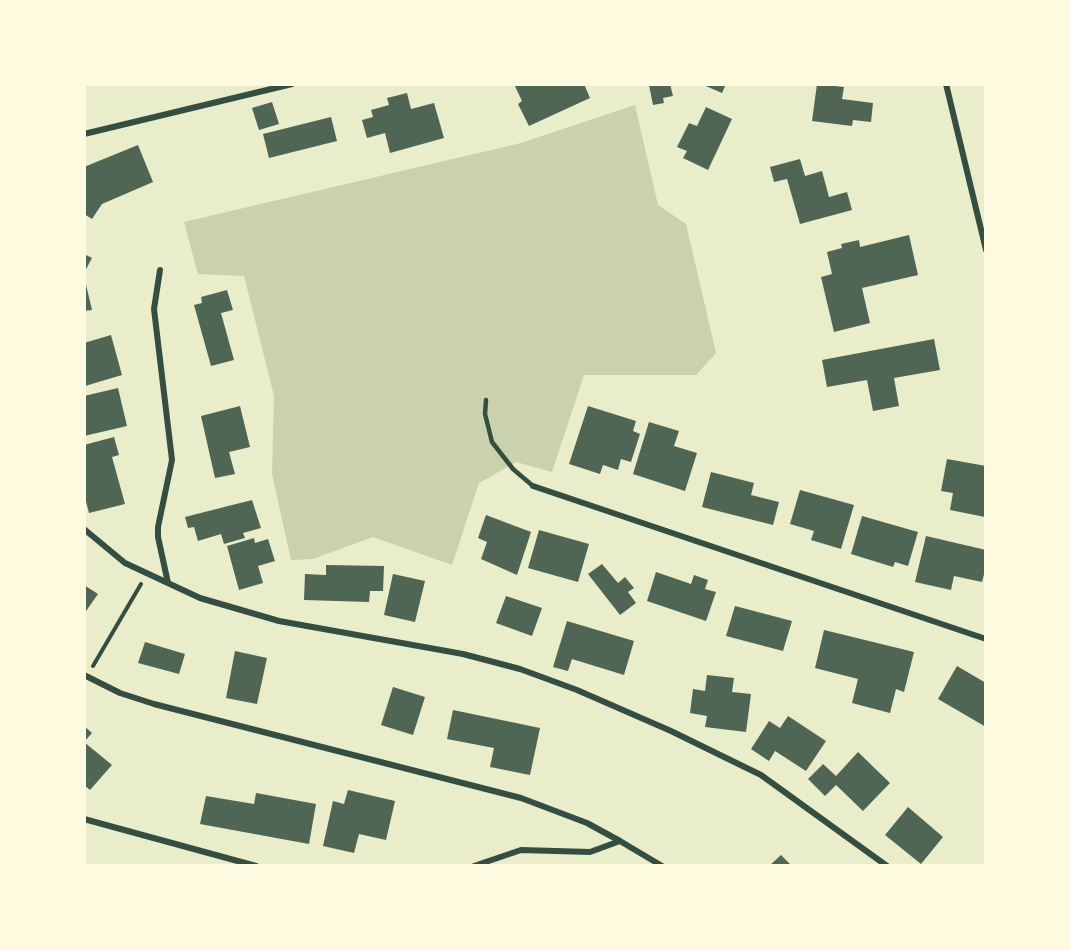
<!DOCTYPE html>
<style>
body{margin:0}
#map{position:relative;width:1070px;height:950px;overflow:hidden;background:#e9edc9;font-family:Jost,sans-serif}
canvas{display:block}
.frame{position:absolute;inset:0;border:86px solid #fefae0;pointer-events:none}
</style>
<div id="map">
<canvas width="1070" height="950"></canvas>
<div class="frame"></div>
</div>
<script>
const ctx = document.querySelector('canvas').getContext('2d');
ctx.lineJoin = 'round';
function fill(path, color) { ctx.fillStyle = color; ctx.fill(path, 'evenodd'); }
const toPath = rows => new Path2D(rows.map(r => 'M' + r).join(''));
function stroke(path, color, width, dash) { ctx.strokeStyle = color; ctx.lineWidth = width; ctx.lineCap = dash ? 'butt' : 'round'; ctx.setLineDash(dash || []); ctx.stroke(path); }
const green = toPath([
 [635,105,658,205,686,224,716,353,696,375,584,375,552,472,516,462,479,483,452,565,373,537,313,559,291,560,272,474,274,396,244,276,198,274,184,222,521,143]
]);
const building = toPath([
 [514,84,584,84,590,98,529,126,518,104,522,101],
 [655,84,670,84,673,96,663,98,664,103,653,105,649,85],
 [701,84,726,84,722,93],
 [817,84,844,87,842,99,873,103,871,122,853,120,852,126,812,121],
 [407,93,411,109,434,103,444,138,390,153,385,133,367,138,362,120,373,117,371,110,389,105,387,98],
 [272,102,279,124,259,130,252,108],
 [706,107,732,119,708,170,683,158,687,151,677,147,689,123,697,126],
 [331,117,337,141,269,158,263,134],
 [138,145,153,182,102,204,92,219,84,214,84,167],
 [800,159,805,176,822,171,829,197,847,192,852,210,800,224,787,179,774,182,770,167],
 [909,235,918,275,862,288,870,323,834,332,821,277,832,274,827,252,842,248,841,244,859,240,860,247],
 [84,254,92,258,84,273],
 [84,276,92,310,84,311],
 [227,290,233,310,221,313,234,360,211,366,194,305,202,303,201,297],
 [111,335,122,375,85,386,84,343],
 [934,339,940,370,894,378,899,406,873,411,867,380,827,387,822,360],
 [118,388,127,426,84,436,84,396],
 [240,406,250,447,229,452,235,474,215,478,201,416],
 [588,406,636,421,633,431,640,434,631,462,621,459,618,470,603,465,600,474,569,464],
 [649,422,679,431,674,446,697,453,685,491,633,474],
 [114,437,119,455,112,457,125,504,89,513,84,494,84,445],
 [947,459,986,466,985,517,950,510,953,493,941,491],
 [711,472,754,483,751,495,779,502,773,525,702,507],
 [800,490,854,505,841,549,811,540,814,531,790,524],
 [252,500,261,528,243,533,245,538,224,544,221,534,198,541,194,527,188,528,185,517],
 [486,515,531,532,517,575,481,559,487,542,478,538],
 [862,516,918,532,908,566,895,562,893,567,851,554],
 [539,530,589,544,578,582,528,568],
 [926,536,986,550,986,567,982,582,954,576,951,590,915,582],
 [254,538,255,543,268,539,275,561,258,566,263,583,239,590,227,546],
 [602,564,618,583,625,577,634,588,628,592,636,603,620,615,588,574],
 [326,565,384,566,383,591,370,591,369,602,304,600,305,574,326,575],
 [656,572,691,584,694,575,708,580,705,589,716,592,706,621,647,601],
 [393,574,425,581,415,622,384,615],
 [84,585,98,594,84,614],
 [506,596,542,608,532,636,496,623],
 [735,606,792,621,783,651,726,636],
 [567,621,634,641,624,675,572,659,568,671,553,667],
 [824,630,914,652,904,692,896,689,890,713,852,703,858,679,815,668],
 [145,642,185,654,179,674,138,663],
 [235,651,267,658,257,704,226,698],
 [957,666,986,683,986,727,938,699],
 [707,675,734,678,732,692,751,694,746,732,705,727,707,716,690,713,693,689,705,691],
 [393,687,425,697,413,735,381,725],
 [453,710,540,728,530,775,490,767,494,748,447,739],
 [788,716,826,741,806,771,775,751,769,761,751,749,769,721,780,728],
 [84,726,92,733,84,742,112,765,90,790,84,785],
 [858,752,890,783,863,811,836,785,825,796,808,779,823,764,836,776],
 [348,790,395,801,386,840,359,834,354,853,323,846,333,801,344,804],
 [256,793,316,804,309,844,200,824,206,796,254,804],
 [908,807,943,837,921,864,885,835],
 [781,855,792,866,769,866]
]);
const path = toPath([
 [93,666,141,584]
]);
const service = toPath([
 [486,400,485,414,492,442,513,469,533,486]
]);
const minor = toPath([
 [946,84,986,250],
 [84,134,292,84],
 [160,270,154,309,172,460,158,527,158,537,168,583],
 [533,486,986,639],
 [84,529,125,563,200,598,279,621,463,654,520,669,577,690,671,731,761,775,887,866],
 [84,675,120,693,154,704,521,798,587,823,620,841],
 [84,819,256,866],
 [474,866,521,850,590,852,620,841,662,866]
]);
fill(green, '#cad2ad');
fill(building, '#4f6655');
stroke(path, '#344e41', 4);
stroke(service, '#344e41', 4.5);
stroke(minor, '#344e41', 6);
</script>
